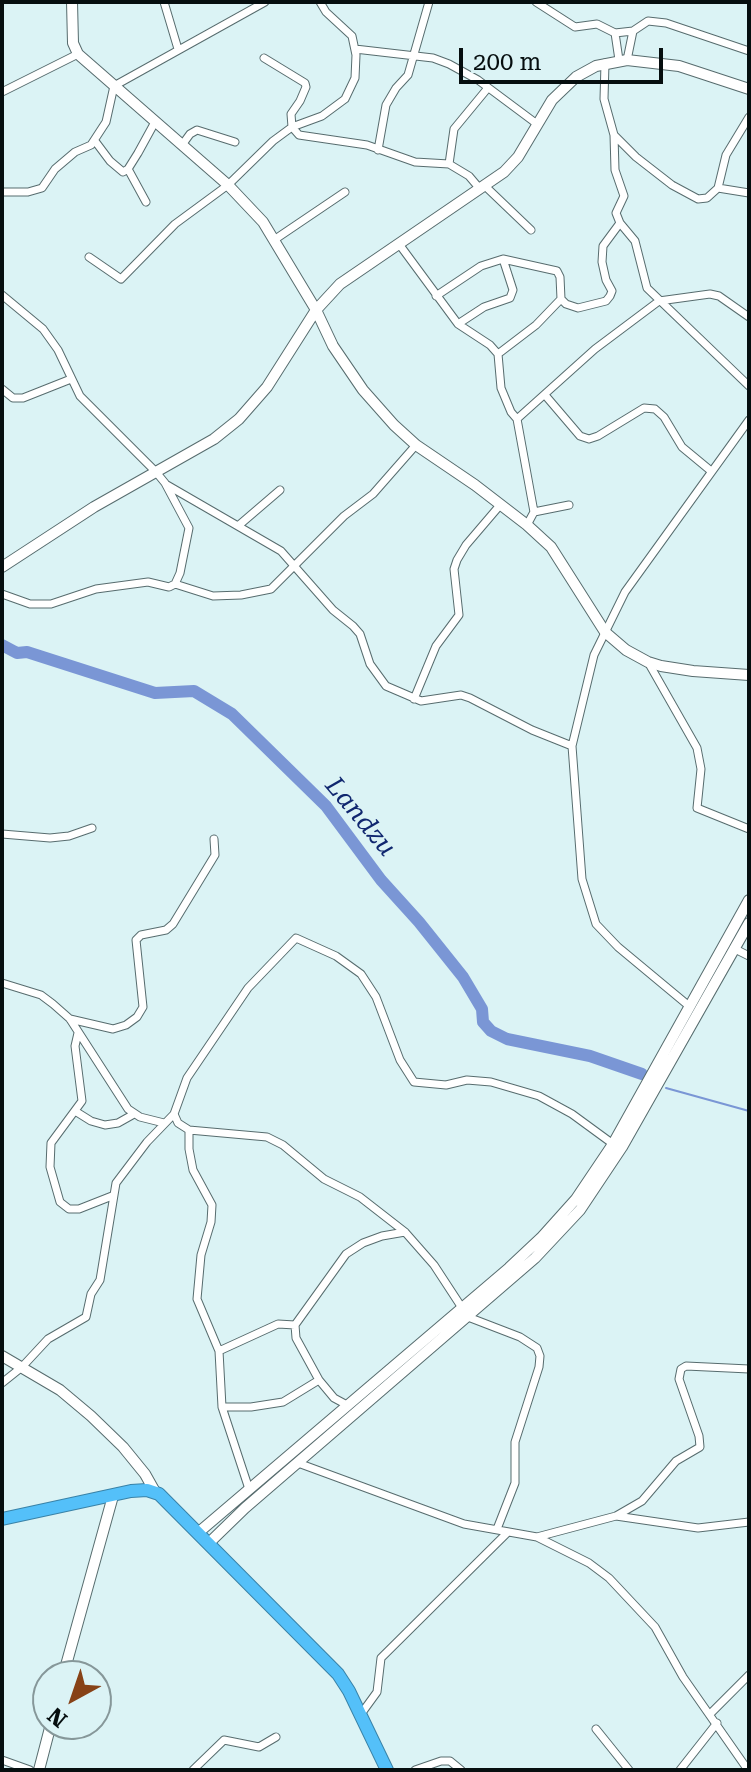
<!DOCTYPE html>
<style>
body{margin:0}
#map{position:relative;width:751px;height:1772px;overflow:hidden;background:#dbf3f5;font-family:"Roboto Serif",serif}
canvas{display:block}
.frame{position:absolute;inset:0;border:4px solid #060e0f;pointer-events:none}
.north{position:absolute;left:32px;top:1660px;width:80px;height:80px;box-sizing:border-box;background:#dbf3f5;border:2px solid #869799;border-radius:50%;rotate:220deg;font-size:22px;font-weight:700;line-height:32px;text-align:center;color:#060e0f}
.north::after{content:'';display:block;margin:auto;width:28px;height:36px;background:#874217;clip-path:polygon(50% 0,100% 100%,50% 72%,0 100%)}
.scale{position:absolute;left:459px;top:48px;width:204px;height:36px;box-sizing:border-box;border:4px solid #060e0f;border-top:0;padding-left:10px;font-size:24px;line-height:28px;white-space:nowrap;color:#060e0f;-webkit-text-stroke:6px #dbf3f5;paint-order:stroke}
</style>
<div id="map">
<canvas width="751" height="1772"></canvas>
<div class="frame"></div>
<div class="north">N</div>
<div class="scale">200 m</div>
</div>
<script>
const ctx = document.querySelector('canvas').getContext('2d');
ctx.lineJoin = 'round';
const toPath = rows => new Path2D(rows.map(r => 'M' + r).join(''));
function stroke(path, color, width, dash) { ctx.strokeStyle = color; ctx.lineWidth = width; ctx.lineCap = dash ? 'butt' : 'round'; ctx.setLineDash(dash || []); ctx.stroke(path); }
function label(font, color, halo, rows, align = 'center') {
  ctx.font = font + ' "Roboto Serif",serif'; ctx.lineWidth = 8; ctx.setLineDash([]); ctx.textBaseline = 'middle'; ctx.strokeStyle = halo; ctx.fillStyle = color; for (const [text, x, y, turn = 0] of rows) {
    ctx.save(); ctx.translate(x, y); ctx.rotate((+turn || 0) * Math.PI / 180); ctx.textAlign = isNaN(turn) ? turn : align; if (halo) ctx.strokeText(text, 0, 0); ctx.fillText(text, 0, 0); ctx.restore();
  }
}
const stream = toPath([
 [666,1088,749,1111]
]);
const river = toPath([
 [2,645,17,653,27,652,155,693,194,691,232,714,326,806,381,880,419,922,463,977,482,1009,483,1022,491,1031,507,1039,590,1056,642,1074]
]);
const street = toPath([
 [164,2,178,49],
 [536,2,575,27,597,24,615,33,633,31],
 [615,33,619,60],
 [355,49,433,58,449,64,478,80,537,124],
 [264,58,305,83,306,87,300,101,291,114,292,127,299,135,367,145,415,162,449,164,469,176,480,189],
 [627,60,633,31,648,21,666,23,749,51],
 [605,63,604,99,614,135,636,157,672,185,698,199,707,198,718,188,749,193],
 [2,92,78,54],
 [614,135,615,170,624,196,616,213,620,223,635,241,647,288,749,386],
 [95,141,110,161,123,172,128,169,138,153,155,122],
 [182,145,190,134,197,130,235,142],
 [378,150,386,105,396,88,408,75,429,2],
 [449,164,454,129,487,89],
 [128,169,146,202],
 [485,186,531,230],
 [718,188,726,155,749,117],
 [2,192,28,192,42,188,55,169,75,152,91,145,106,122,114,86,265,2],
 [274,240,345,192],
 [399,244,458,324,490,345,498,354,501,388,511,412,517,419,534,512],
 [89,257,121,279,175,224,228,185,273,141,292,127,322,116,345,99,355,78,356,55,352,36,326,12,320,2],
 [2,295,43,329,58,350,80,396,156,472,165,483,189,528,180,573,175,584,169,587,148,582,96,589,51,604,30,604,2,594],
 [436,296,481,266,503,259,557,271,560,277,561,299,536,325,498,354],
 [561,299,566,304,578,308,606,301,610,296,612,291,606,280,602,262,603,246,620,223],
 [458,324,484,307,510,298,513,290,503,259],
 [2,389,13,398,23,398,71,379],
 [545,395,580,436,589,439,598,436,644,408,655,409,664,417,682,447,711,471],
 [517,419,595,349,659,301,710,294,719,296,749,317],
 [167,485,281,551,333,610,353,626,360,634,370,664,386,686,421,701,461,695,470,698,532,730,572,746],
 [527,525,534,512,569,505],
 [238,526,280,490],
 [175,584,213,596,241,595,271,589,344,516,373,494,416,445],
 [648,662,697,748,701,769,697,808,749,829],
 [414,699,436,646,459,615,454,569,457,560,466,545,501,504],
 [2,834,50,838,69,836,92,828],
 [735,949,749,956],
 [2,983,41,995,53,1004,70,1019,128,1109,140,1117,164,1123],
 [689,1006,618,947,596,924,582,879,572,746,594,655,625,592,749,420],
 [70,1019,113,1029,126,1025,137,1017,143,1007,136,940,141,935,166,930,173,924,215,855,214,839],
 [78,1033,75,1046,82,1101,51,1143,50,1167,60,1202,69,1209,79,1209,112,1196],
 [75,1111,91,1121,105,1125,118,1123,134,1114],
 [174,1114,178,1123,189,1130,267,1137,283,1145,324,1179,360,1197,405,1232,434,1265,468,1317,520,1337,537,1348,540,1356,539,1367,515,1442,515,1483,497,1529],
 [189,1130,189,1149,193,1170,212,1205,211,1222,201,1255,197,1299,219,1351,222,1407,251,1407,283,1402,319,1380],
 [219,1351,278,1324,295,1325],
 [2,1383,22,1367,48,1339,86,1317,91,1294,100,1280,116,1183,147,1142,174,1114,187,1078,248,988,296,938,336,956,361,974,376,997,400,1060,414,1082,446,1085,467,1080,491,1082,539,1096,572,1114,613,1144],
 [347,1405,334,1398,319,1380,296,1338,295,1325,346,1254,363,1243,382,1236,405,1232],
 [222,1407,249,1489],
 [298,1463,464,1524,537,1537,589,1563,609,1578,655,1627,683,1677,748,1770],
 [616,1516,698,1528,749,1522],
 [537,1537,616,1516,642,1501,676,1461,700,1447,699,1436,679,1379,681,1369,686,1366,749,1369],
 [361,1714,377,1692,381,1658,508,1532],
 [710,1714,749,1675],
 [596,1729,629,1770],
 [2,1760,30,1770],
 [193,1770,224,1740,259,1747,276,1737],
 [415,1770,441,1761,450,1761,461,1770],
 [680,1770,717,1723]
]);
const secondary = toPath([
 [72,2,73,43,78,54,228,185,263,222,316,310,333,346,363,390,394,425,416,445,475,485,527,525,551,547,605,632,626,650,648,662,661,666,693,671,749,675],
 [2,567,94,507,214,439,239,419,267,387,316,310,340,284,504,172,518,157,552,100,576,77,596,66,627,60,679,66,749,89],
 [2,1356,60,1390,91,1416,123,1447,145,1474,154,1490],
 [199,1532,509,1268,541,1238,576,1199,613,1144,749,900],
 [210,1542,245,1508,535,1258,580,1210,622,1147,749,923],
 [63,1676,113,1496],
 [39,1770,51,1724]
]);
const highway = toPath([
 [2,1519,131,1491,147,1490,159,1494,338,1674,349,1691,387,1770]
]);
const waterNames = [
 ["Landzu",360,817,50]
];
stroke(stream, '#7a96d5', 2);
stroke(river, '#7a96d5', 12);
stroke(street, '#576c6e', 9);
stroke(secondary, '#576c6e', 12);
stroke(highway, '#3982a7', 14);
stroke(street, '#fff', 7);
stroke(secondary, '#fff', 10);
stroke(highway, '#54c0f9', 12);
label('italic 26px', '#10276f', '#dbf3f5', waterNames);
</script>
